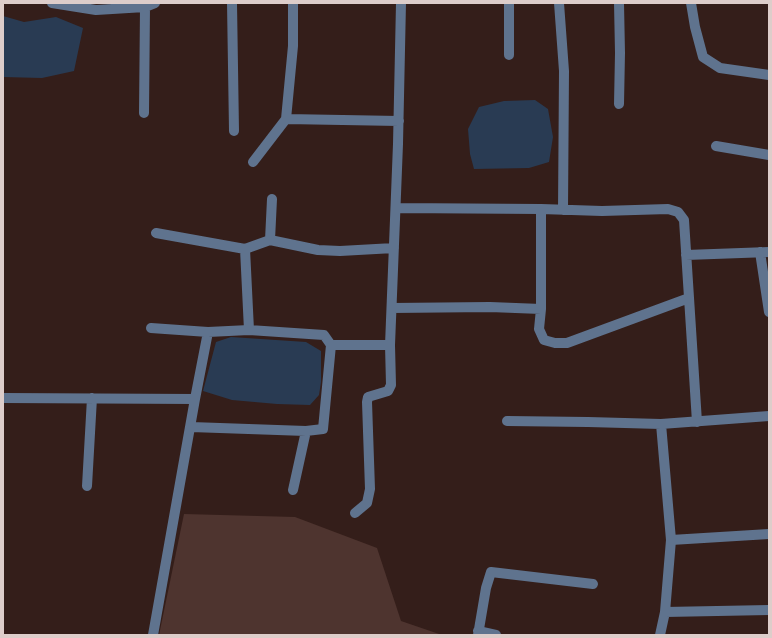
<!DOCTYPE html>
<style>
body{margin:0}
#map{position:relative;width:772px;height:638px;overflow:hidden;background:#341e1a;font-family:"Asap Condensed",sans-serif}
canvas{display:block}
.frame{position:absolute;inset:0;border:4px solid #ddcdca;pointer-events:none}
</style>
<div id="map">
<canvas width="772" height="638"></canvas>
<div class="frame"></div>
</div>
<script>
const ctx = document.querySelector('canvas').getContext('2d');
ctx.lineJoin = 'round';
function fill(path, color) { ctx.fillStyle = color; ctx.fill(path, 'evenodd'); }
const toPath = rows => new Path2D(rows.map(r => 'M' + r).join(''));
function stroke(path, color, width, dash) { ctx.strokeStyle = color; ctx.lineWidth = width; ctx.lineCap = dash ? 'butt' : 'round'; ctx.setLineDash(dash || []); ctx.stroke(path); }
const green = toPath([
 [184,514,295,517,377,548,401,621,442,635,159,635]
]);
const water = toPath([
 [3,16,24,22,56,17,83,28,74,71,42,78,3,77],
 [535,100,548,109,553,137,549,162,529,168,474,169,470,154,468,129,479,107,504,101],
 [231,337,306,342,321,351,321,382,319,395,310,405,277,404,232,400,203,391,216,342]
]);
const minor = toPath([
 [52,3,96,10,145,7,155,3],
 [232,3,234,131],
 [559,3,564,71,563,210],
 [619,3,620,53,619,104],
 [691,3,695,27,703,57,720,68,769,75],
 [509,55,509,3],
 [144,113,145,7],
 [286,119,293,46,293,3],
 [716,146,769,155],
 [253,162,286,119,399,121],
 [396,208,541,209,541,309,539,329,544,340,555,343,567,343,689,298],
 [541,209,602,211,668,209,678,212,684,220,697,422],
 [156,233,245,249,270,240,272,199],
 [270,240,318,250,340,251,394,248],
 [245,249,249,330],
 [760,252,769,312],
 [686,255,769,252],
 [392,308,490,307,541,309],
 [151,328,208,332,249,330,324,335,331,345,323,429,306,431,191,427],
 [331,345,390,345,398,144,401,3],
 [3,398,195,399],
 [507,421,588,422,661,424,769,416],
 [87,486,92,398],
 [293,490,306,431],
 [355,513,367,503,370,489,367,402,368,397,388,391,391,385,390,345],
 [671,540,769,534],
 [665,612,769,610],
 [478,631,496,635],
 [153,635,195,399,208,332],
 [478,635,486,588,491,572,593,584],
 [660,635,665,612,671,540,661,424]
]);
fill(green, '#4e342f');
fill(water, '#293b53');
stroke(minor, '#5f738e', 10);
</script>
